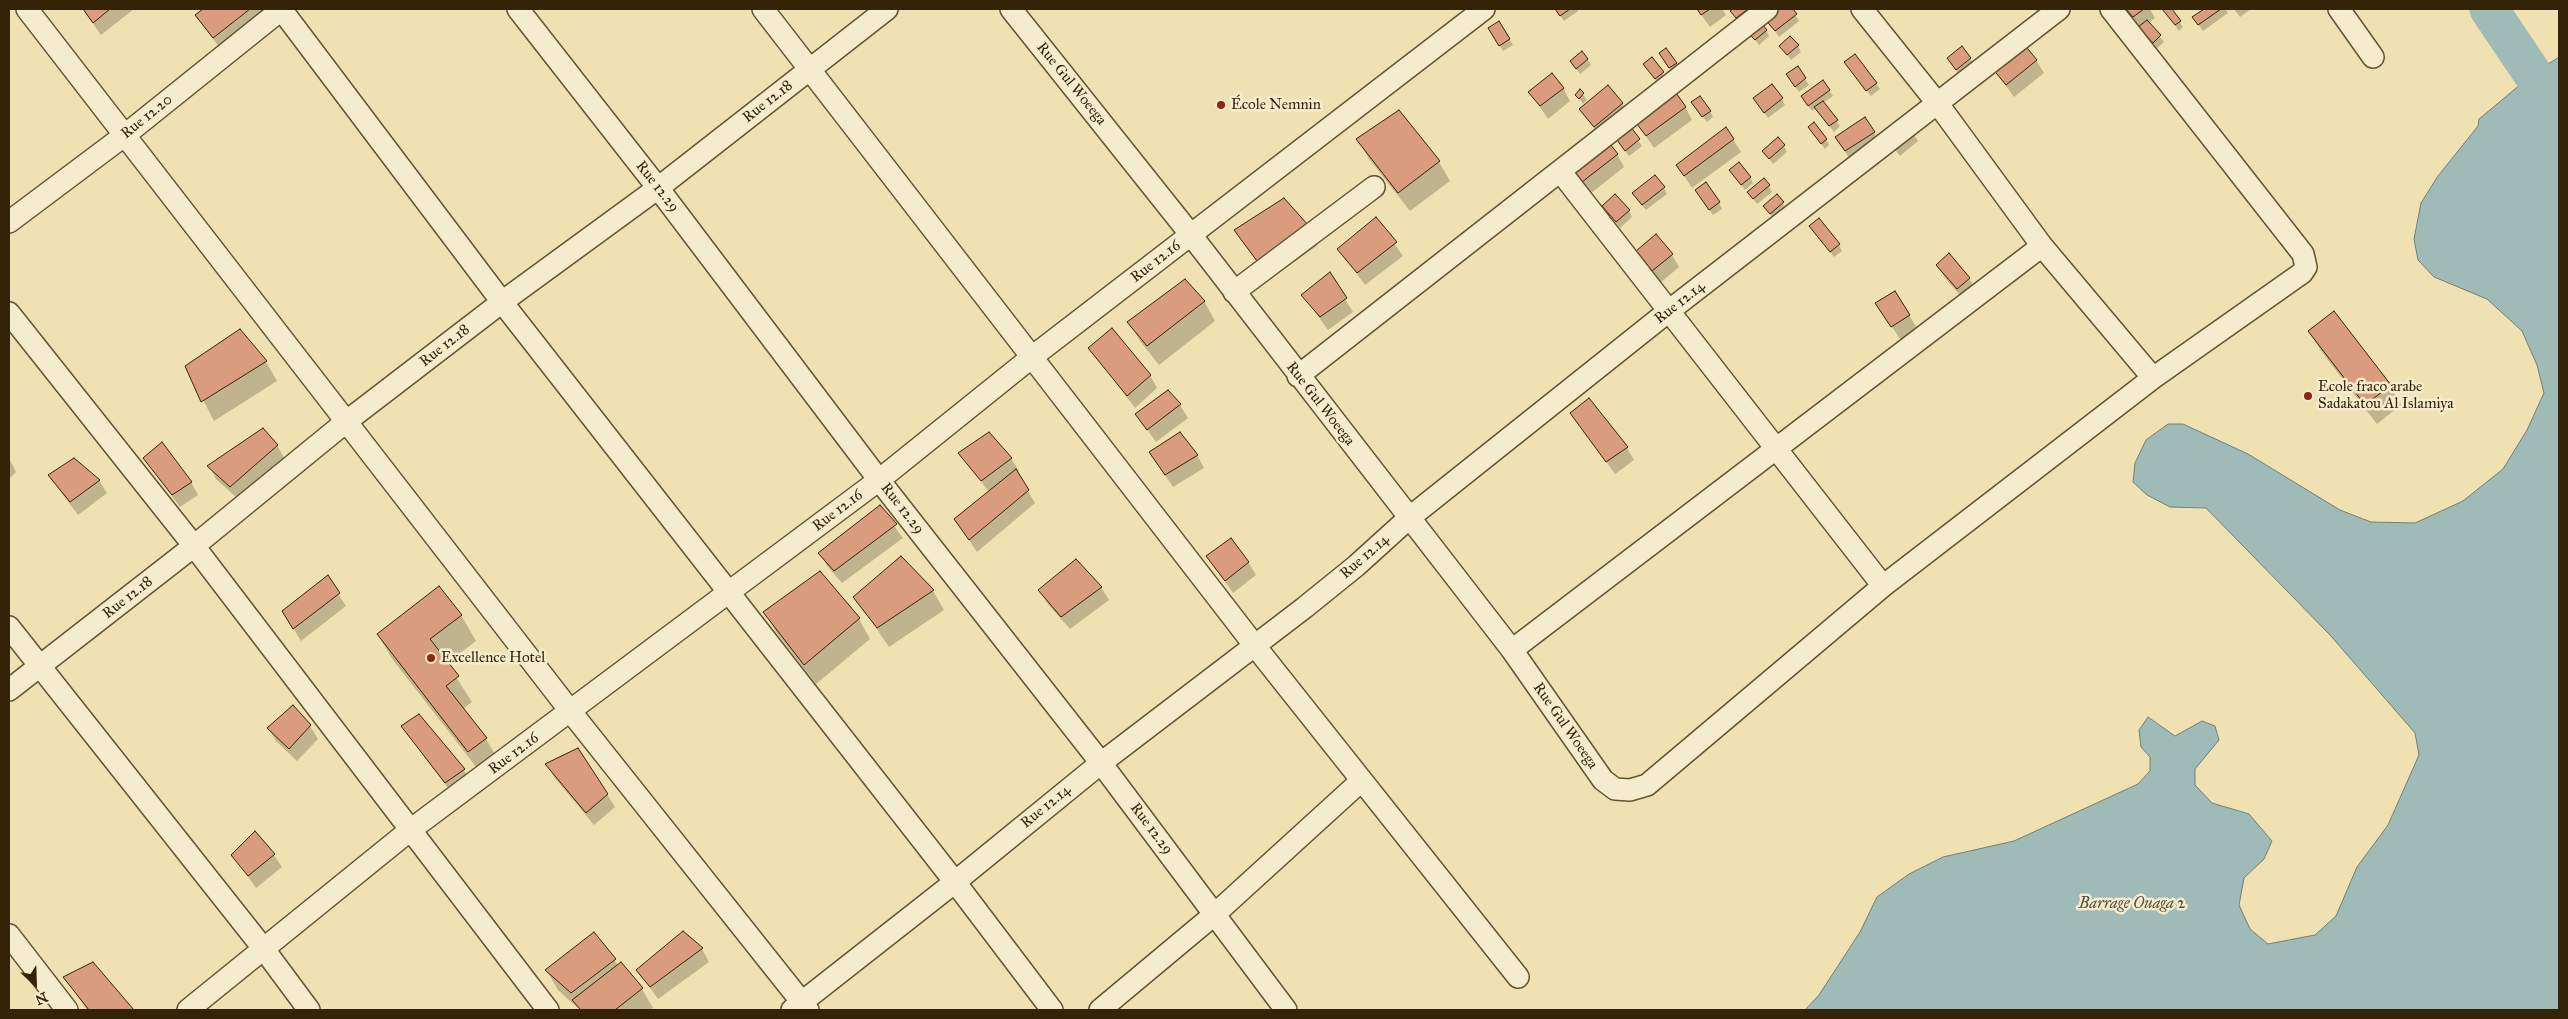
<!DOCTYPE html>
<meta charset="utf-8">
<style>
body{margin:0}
#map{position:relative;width:2568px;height:1019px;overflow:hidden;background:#f0e1b2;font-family:"IM FELL Great Primer",serif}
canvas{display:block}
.frame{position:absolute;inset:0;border:10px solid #352308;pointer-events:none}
.north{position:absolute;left:10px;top:959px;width:50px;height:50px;-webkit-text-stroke:4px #f5eccd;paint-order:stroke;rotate:156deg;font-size:14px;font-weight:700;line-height:20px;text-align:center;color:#352308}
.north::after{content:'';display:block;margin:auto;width:18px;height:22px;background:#352308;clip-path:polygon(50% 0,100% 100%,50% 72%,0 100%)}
</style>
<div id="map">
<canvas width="2568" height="1019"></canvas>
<div class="frame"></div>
<div class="north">N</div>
</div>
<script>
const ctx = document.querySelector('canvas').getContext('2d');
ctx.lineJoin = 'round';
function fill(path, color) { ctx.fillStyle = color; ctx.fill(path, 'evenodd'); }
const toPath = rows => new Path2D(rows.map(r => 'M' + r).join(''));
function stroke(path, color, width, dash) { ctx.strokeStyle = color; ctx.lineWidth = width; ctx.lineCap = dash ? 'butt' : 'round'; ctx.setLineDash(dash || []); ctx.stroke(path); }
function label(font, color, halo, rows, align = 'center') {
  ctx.font = font + ' "IM FELL Great Primer",serif'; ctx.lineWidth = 5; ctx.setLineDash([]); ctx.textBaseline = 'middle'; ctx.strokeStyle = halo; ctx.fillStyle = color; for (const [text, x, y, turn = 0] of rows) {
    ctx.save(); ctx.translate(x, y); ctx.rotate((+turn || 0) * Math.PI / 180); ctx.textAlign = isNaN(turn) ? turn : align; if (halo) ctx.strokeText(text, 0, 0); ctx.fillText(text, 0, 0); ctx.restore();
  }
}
const water = toPath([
 [2559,57,2559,1010,1805,1010,1819,995,1860,932,1877,897,1909,874,1943,857,2014,841,2138,784,2150,771,2150,757,2141,747,2139,730,2148,717,2175,736,2202,721,2215,726,2219,740,2195,769,2195,785,2212,803,2249,814,2272,841,2264,859,2244,878,2239,905,2250,929,2268,944,2315,935,2336,916,2357,867,2388,825,2419,755,2415,733,2330,635,2206,508,2170,507,2147,495,2133,482,2135,463,2146,440,2168,424,2183,424,2248,454,2340,510,2371,522,2415,523,2463,501,2503,469,2527,430,2544,393,2537,365,2522,331,2487,299,2434,277,2418,260,2414,239,2421,203,2438,176,2478,126,2479,119,2533,74,2559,57]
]);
const shadow = toPath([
 [83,9,134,9,101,35],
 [205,9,267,9,221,50,196,15],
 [1556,9,1577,9,1578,11,1564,21],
 [1697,9,1722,9,1726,15,1710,27],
 [1735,9,1758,9,1741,24,1732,12],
 [1778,9,1791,9,1799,21,1779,37,1766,18],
 [2035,9,2043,9,2038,14],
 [2125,9,2150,9,2155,18,2149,23,2164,42,2157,48],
 [2163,9,2170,9,2183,27,2179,31],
 [2207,9,2225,9,2228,13,2203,31,2194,18],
 [2234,9,2251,9,2240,17],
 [1499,22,1513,45,1503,51,1489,28],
 [1766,30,1769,36,1759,45,1750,33],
 [1781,46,1798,46,1801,52,1791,60],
 [1652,58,1666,79,1659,84,1648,70],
 [1587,59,1591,65,1580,74,1571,61],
 [1664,59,1676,63,1679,69,1673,73],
 [1970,59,1974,64,1960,75,1952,64],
 [2036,60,2044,73,2014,97,1994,69],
 [1797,67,1809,85,1799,92,1787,75],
 [1849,68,1876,83,1880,89,1871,96],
 [1563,88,1570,101,1548,119,1530,92],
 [1829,90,1833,96,1823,103,1840,126,1834,132,1816,108,1812,111,1806,102],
 [1580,91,1587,100,1583,104,1577,95],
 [1782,99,1785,105,1768,118,1758,104],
 [1622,103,1629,116,1602,139,1581,110],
 [1685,107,1692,120,1654,148,1635,120],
 [1697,109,1710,111,1713,117,1707,122],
 [1398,111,1439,162,1450,181,1410,211,1369,159,1358,140],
 [1626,124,1642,146,1629,156,1617,140],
 [1910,129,1918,141,1900,156,1891,144],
 [1813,133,1826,139,1829,145,1825,149],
 [1874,133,1881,145,1853,164,1844,150],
 [1733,139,1741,152,1692,188,1677,165],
 [1784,146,1787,152,1773,164,1764,151],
 [1617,154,1624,167,1590,194,1579,180],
 [1730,170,1750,177,1753,183,1745,190],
 [1769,186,1772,192,1757,204,1748,192],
 [1664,188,1667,194,1646,210,1637,199],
 [1776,196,1787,209,1774,219,1764,206],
 [1700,197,1719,203,1722,209,1713,215],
 [1603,206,1629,211,1632,217,1620,228],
 [1376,218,1403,256,1365,285,1339,249],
 [1307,225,1318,245,1269,280,1236,231],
 [1814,232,1839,245,1842,251,1834,257],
 [1637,251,1672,255,1679,267,1660,283],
 [1938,265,1969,278,1976,291,1965,301,1945,278],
 [1329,274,1353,312,1328,330,1303,295],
 [1204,301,1215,321,1159,365,1140,341,1129,322],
 [1909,315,1917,328,1900,339,1885,316],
 [239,331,266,362,277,381,214,421,186,367],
 [2309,331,2390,386,2401,405,2377,424,2321,351],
 [1090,348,1150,375,1157,388,1135,408],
 [1167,391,1180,405,1188,418,1156,442,1136,414],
 [1572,413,1627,448,1634,460,1615,474],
 [989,434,1011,458,1019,471,1017,473,1035,503,977,552,955,519,989,492,960,453],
 [277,445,284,458,238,499,216,479,209,466],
 [1150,453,1197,455,1204,468,1173,487],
 [9,458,16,472,9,479],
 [144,458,191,482,198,495,180,507],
 [49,476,99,480,107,493,78,515],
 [880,507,903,538,842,583,827,566,820,554],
 [1208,557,1248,562,1256,575,1233,593],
 [901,558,933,591,944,610,889,647,855,597],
 [820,573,859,619,870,639,816,684,776,632,765,613],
 [1101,587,1109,600,1070,629,1047,603,1040,590],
 [338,594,346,606,301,641,283,611],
 [461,615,476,641,447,663,472,702,463,709,486,739,501,765,484,777,393,660,378,635],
 [293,707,310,726,318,739,297,761,276,741,268,728],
 [402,726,464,770,471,783,453,795],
 [547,764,607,794,615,807,594,825,554,777],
 [233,855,274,855,282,867,256,888],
 [683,932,702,949,709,962,658,999,638,971],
 [594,933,618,965,642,989,653,1008,650,1010,580,1010,558,990,547,971],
 [93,964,133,1010,87,1010,65,977]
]);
const river = toPath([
 [2489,9,2559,113]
]);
const building = toPath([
 [83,9,110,9,93,23,83,9],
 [203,9,250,9,213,38,195,15,203,9],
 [1555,9,1570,9,1560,16,1555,9],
 [1697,9,1710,9,1701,15,1697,9],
 [1733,9,1748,9,1736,18,1730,11,1733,9],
 [1776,9,1793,9,1797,14,1775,31,1764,18,1776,9],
 [2126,9,2144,9,2133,17,2126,9],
 [2162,9,2172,9,2181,21,2175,25,2162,9],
 [2204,9,2221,9,2198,25,2192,17,2204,9],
 [2147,20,2161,35,2153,43,2138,27,2147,20],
 [1499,21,1510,39,1499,46,1488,28,1499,21],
 [1761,23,1767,30,1755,40,1748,33,1761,23],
 [1790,36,1799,45,1787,55,1779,46,1790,36],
 [2023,43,2037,60,2006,85,1992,68,2023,43],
 [1962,46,1971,58,1956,70,1947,58,1962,46],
 [1666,48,1677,63,1669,68,1659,53,1666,48],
 [1582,51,1588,59,1576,69,1570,61,1582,51],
 [1855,54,1877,83,1866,91,1844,62,1855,54],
 [1652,57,1664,72,1655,79,1643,64,1652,57],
 [1798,66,1806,78,1795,87,1786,74,1798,66],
 [1552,73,1564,88,1540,106,1528,92,1552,73],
 [1823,80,1830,90,1808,106,1801,96,1823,80],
 [1772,84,1783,98,1764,113,1753,98,1772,84],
 [1608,85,1623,103,1594,127,1579,109,1608,85],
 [1580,89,1584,93,1579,99,1575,95,1580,89],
 [1674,90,1686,107,1646,136,1634,120,1674,90],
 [1700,96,1711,111,1702,117,1691,102,1700,96],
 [1823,101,1838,120,1829,126,1814,107,1823,101],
 [1399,110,1440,161,1398,193,1356,139,1399,110],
 [1865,117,1875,132,1845,151,1835,137,1865,117],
 [1627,122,1640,139,1625,151,1612,133,1627,122],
 [1814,122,1827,139,1821,144,1808,127,1814,122],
 [1726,127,1734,139,1684,176,1676,165,1726,127],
 [1778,137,1785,145,1769,159,1762,151,1778,137],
 [1606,139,1618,154,1582,182,1570,167,1606,139],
 [1739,162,1751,177,1741,185,1729,170,1739,162],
 [1655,175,1665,187,1642,205,1632,193,1655,175],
 [1764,178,1770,185,1753,199,1747,192,1764,178],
 [1706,182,1720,202,1709,210,1695,190,1706,182],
 [1615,194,1630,210,1616,222,1602,206,1615,194],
 [1777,194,1784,202,1770,214,1763,206,1777,194],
 [1284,198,1308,225,1257,261,1234,230,1284,198],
 [1376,217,1397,242,1357,273,1337,249,1376,217],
 [1819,218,1840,244,1830,252,1809,226,1819,218],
 [1656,234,1673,254,1652,271,1636,251,1656,234],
 [1949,253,1970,278,1957,289,1936,265,1949,253],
 [1330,272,1347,298,1320,317,1301,295,1330,272],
 [1185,279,1205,301,1147,346,1127,322,1185,279],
 [1895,291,1910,315,1891,327,1875,303,1895,291],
 [2334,311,2391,385,2365,405,2308,331,2334,311],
 [1112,328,1151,375,1127,396,1088,348,1112,328],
 [240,329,267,361,201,402,185,366,240,329],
 [1168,390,1181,404,1147,430,1135,414,1168,390],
 [1589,398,1628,447,1606,462,1570,413,1589,398],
 [263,428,278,445,230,487,207,466,263,428],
 [989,432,1012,458,981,481,958,453,989,432],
 [1180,432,1198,455,1165,475,1149,452,1180,432],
 [162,442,192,482,172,495,143,458,162,442],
 [74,458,100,480,70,502,48,475,74,458],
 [1016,469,1029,490,969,540,954,519,1016,469],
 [880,505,897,524,834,571,818,553,880,505],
 [1231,538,1249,562,1225,581,1206,556,1231,538],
 [901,556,934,590,877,628,853,597,901,556],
 [1076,559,1102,587,1061,617,1038,590,1076,559],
 [820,571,860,618,804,665,763,612,820,571],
 [328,575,340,593,293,629,282,611,328,575],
 [439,586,462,615,430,639,459,676,446,686,487,738,468,752,377,634,439,586],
 [293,705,311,725,289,749,267,728,293,705],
 [419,714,465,769,445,783,401,726,419,714],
 [578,748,608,794,586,813,545,764,578,748],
 [255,831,275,854,248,876,231,855,255,831],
 [683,931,703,948,650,987,636,970,683,931],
 [594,932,616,959,571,993,545,970,594,932],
 [93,962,134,1010,89,1010,63,977,93,962],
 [621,962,643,988,615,1010,581,1010,572,1000,621,962]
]);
const minor = toPath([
 [27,9,571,712,808,1010],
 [281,9,502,302,955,882,1052,1010],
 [518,9,658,188,879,480,1101,763,1286,1010],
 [763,9,1255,646,1518,977],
 [1011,9,1191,235,1512,650,1603,780,1615,789,1630,790,1647,785,1883,586,2153,378,2302,273,2306,267,2303,254,2111,9],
 [1862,9,1938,104,2042,246,2153,378],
 [2339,9,2373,57],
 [1560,171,1883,586],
 [9,222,125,135,282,9],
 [1234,292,1374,187],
 [9,313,194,546,548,1010],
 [1298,376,1767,9],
 [9,627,263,948,309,1010],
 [1512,650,2042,246],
 [9,690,194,546,347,421,502,302,658,188,887,9],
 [9,935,67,1010],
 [188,1010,409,831,879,480,1032,357,1484,9],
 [792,1010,955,882,1101,763,1304,608,1356,566,1409,518,1670,310,2059,9],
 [1100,1010,1215,914,1361,781]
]);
const markers = [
 [1221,105,5,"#8f2418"],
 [2308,396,5,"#8f2418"],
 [431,658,5,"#8f2418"]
];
const streetNames = [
 ["Rue Gul Woeega",1071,84,51],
 ["Rue 12.18",768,102,-38],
 ["Rue 12.20",147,117,-39],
 ["Rue 12.29",657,187,52],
 ["Rue 12.16",1156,262,-38],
 ["Rue 12.14",1680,303,-38],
 ["Rue 12.18",445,346,-38],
 ["Rue Gul Woeega",1320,404,52],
 ["Rue 12.29",902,509,52],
 ["Rue 12.16",838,511,-37],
 ["Rue 12.14",1365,557,-41],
 ["Rue 12.18",128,598,-38],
 ["Rue Gul Woeega",1565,726,55],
 ["Rue 12.16",514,754,-37],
 ["Rue 12.14",1046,807,-39],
 ["Rue 12.29",1151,829,53]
];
const poiNames = [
 ["École Nemnin",1231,105],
 ["Ecole fraco arabe",2318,387],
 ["Sadakatou Al Islamiya",2318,404],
 ["Excellence Hotel",441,658]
];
const waterNames = [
 ["Barrage Ouaga 2",2132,904]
];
fill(water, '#9ebbb7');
stroke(water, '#747e71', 1);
fill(shadow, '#0003');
stroke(river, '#9ebbb7', 39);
fill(building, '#da9c7f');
stroke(building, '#352308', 1);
stroke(minor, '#645232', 24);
stroke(minor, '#f5eccd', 21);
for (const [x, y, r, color] of markers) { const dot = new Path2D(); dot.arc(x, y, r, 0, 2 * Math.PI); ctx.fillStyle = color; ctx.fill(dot); stroke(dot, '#f5eccd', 2); }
label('15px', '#352308', '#f5eccd', streetNames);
label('15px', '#352308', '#f5eccd', poiNames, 'left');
label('italic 16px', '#54513d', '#f5eccd', waterNames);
</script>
